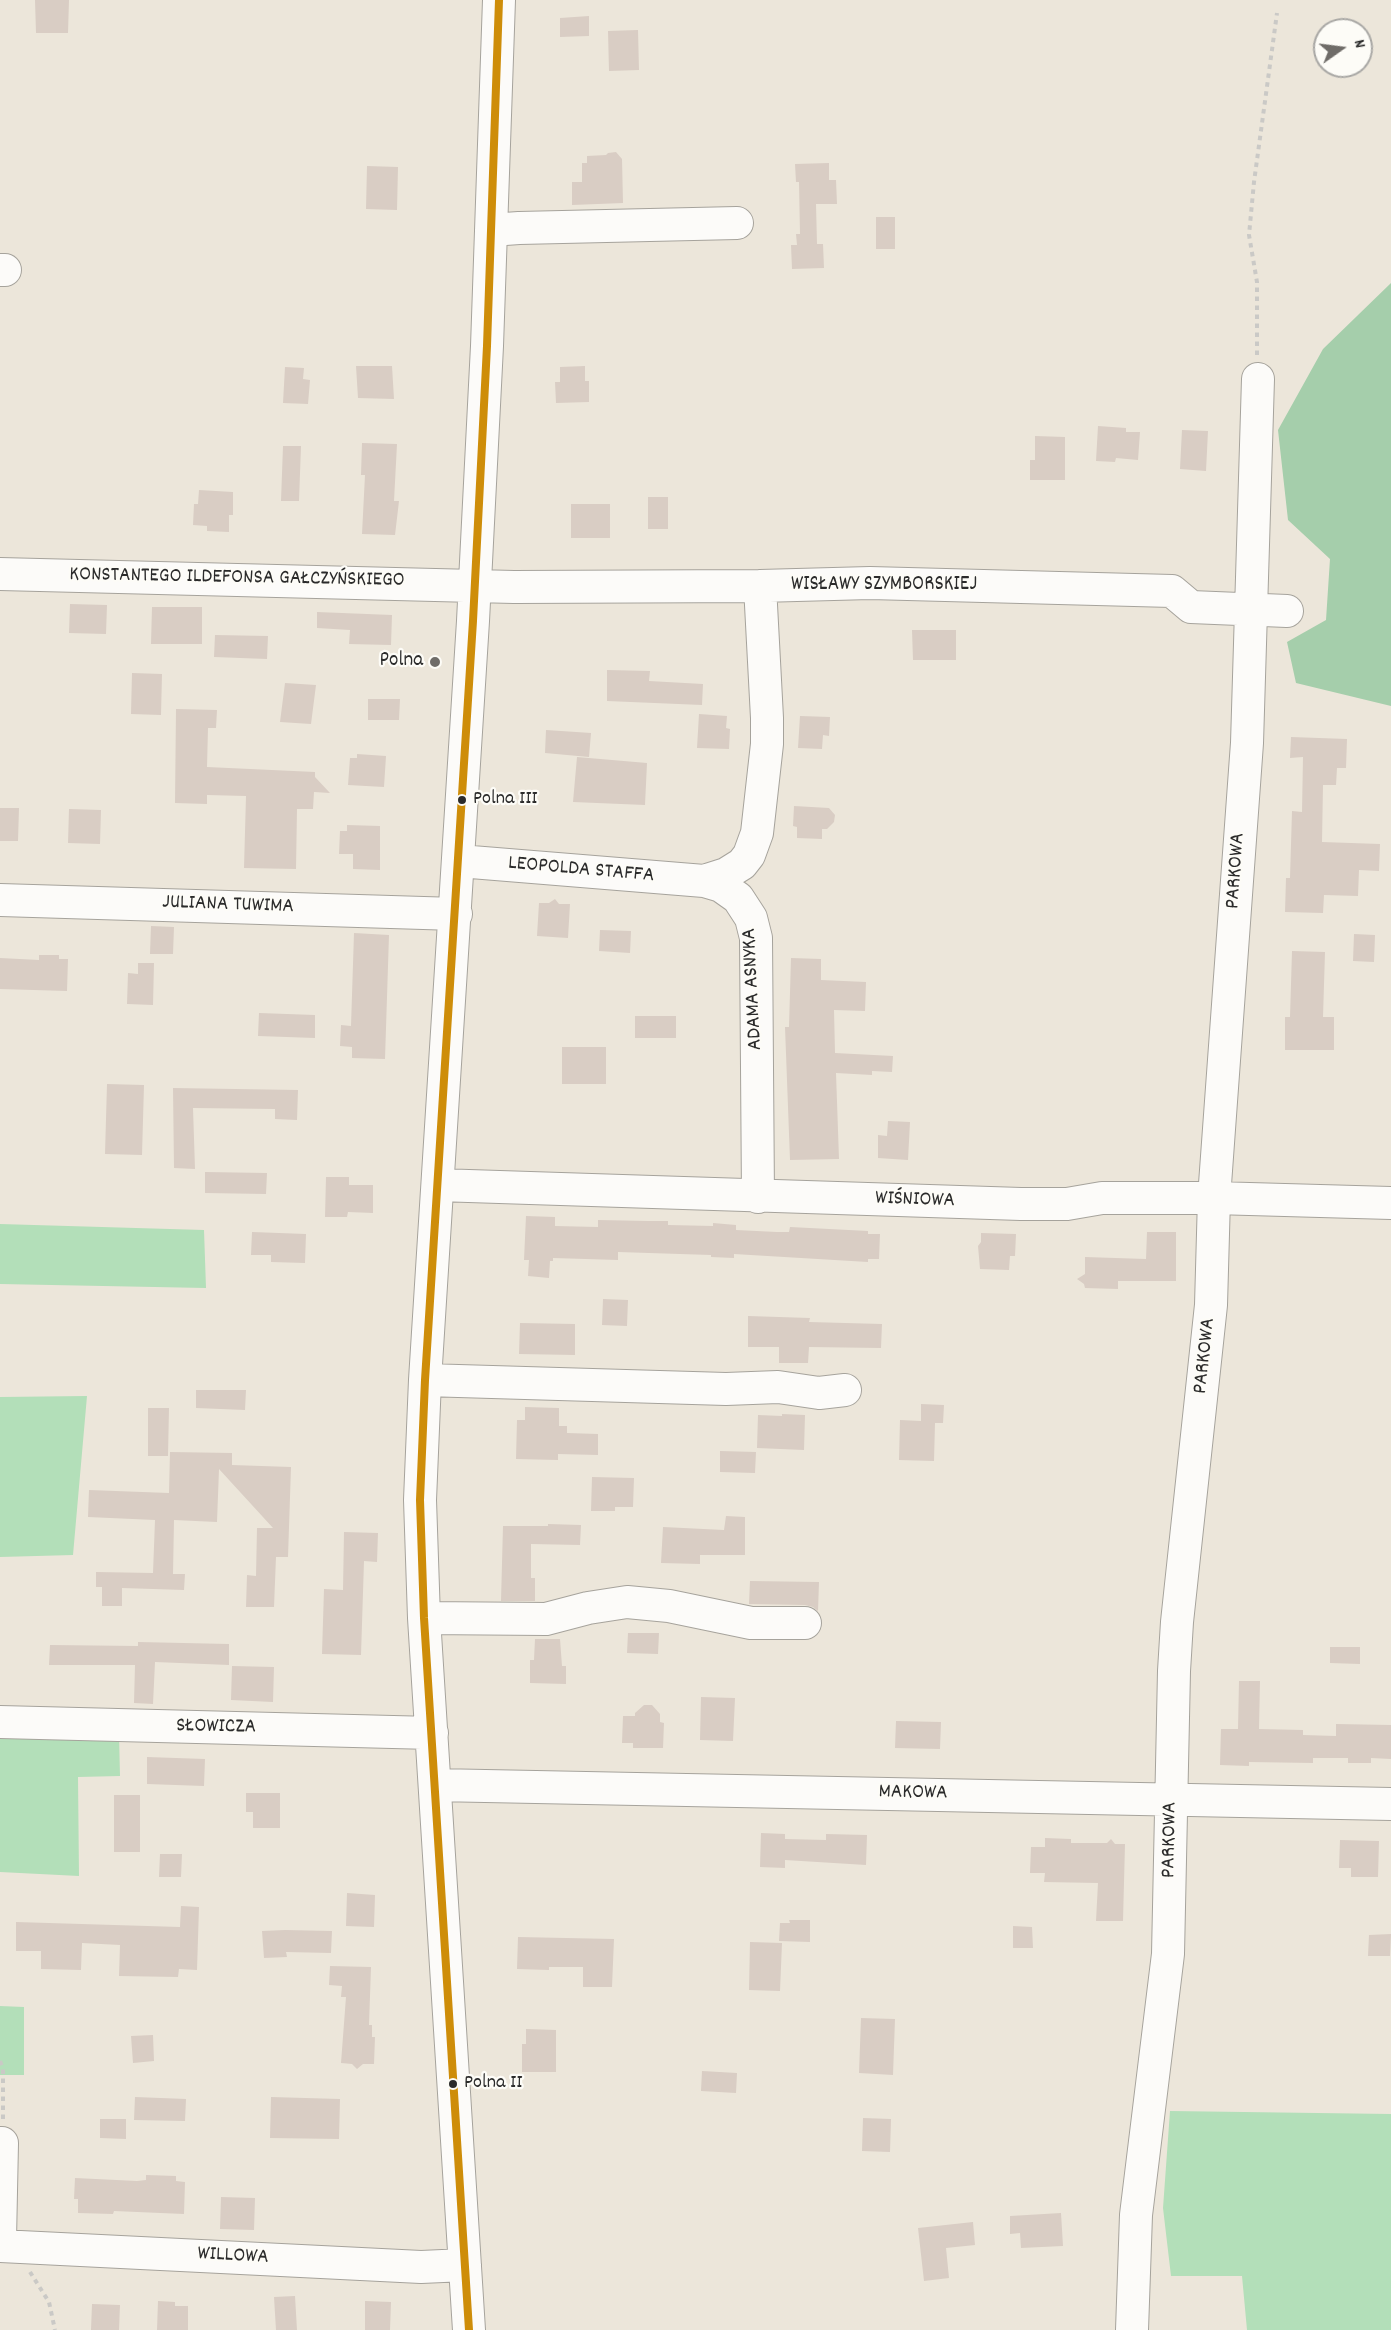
<!DOCTYPE html>
<meta charset="utf-8">
<style>
body{margin:0}
#map{position:relative;width:1391px;height:2330px;overflow:hidden;background:#ece6da;font-family:Dekko,sans-serif}
canvas{display:block}
.north{position:absolute;left:1313px;top:18px;width:60px;height:60px;box-sizing:border-box;background:#fdfcf7;border:2px solid #a9a8a5;border-radius:50%;rotate:76deg;font-size:16px;font-weight:700;line-height:24px;text-align:center;color:#2b2b2b}
.north::after{content:'';display:block;margin:auto;width:21px;height:27px;background:#6f6c68;clip-path:polygon(50% 0,100% 100%,50% 72%,0 100%)}
</style>
<div id="map">
<canvas width="1391" height="2330"></canvas>
<div class="north">N</div>
</div>
<script>
const ctx = document.querySelector('canvas').getContext('2d');
ctx.lineJoin = 'round';
function fill(path, color) { ctx.fillStyle = color; ctx.fill(path, 'evenodd'); }
const toPath = rows => new Path2D(rows.map(r => 'M' + r).join(''));
function stroke(path, color, width, dash) { ctx.strokeStyle = color; ctx.lineWidth = width; ctx.lineCap = dash ? 'butt' : 'round'; ctx.setLineDash(dash || []); ctx.stroke(path); }
function label(font, color, halo, rows, align = 'center') {
  ctx.font = font + ' Dekko,sans-serif'; ctx.lineWidth = 4.5; ctx.setLineDash([]); ctx.textBaseline = 'middle'; ctx.strokeStyle = halo; ctx.fillStyle = color; for (const [text, x, y, turn = 0] of rows) {
    ctx.save(); ctx.translate(x, y); ctx.rotate((+turn || 0) * Math.PI / 180); ctx.textAlign = isNaN(turn) ? turn : align; if (halo) ctx.strokeText(text, 0, 0); ctx.fillText(text, 0, 0); ctx.restore();
  }
}
const green = toPath([
 [0,1224,204,1230,206,1288,0,1284],
 [87,1396,73,1555,0,1557,0,1397],
 [0,1733,119,1734,120,1776,78,1777,79,1876,0,1872],
 [0,2006,24,2007,24,2075,0,2075],
 [1170,2111,1391,2114,1391,2330,1247,2330,1242,2276,1171,2276,1163,2208]
]);
const forest = toPath([
 [1391,283,1391,706,1296,683,1287,642,1326,620,1330,559,1288,520,1278,430,1323,349]
]);
const building = toPath([
 [35,0,69,0,68,33,36,33],
 [589,16,589,36,560,37,560,18],
 [638,30,639,70,609,71,608,31],
 [616,152,622,159,623,203,572,205,572,182,582,182,582,163,587,163,587,156,606,155,608,153],
 [829,163,829,180,836,180,837,204,816,204,817,244,823,244,824,268,792,269,791,245,797,245,796,234,800,234,799,182,796,182,795,164],
 [367,166,398,167,397,210,366,209],
 [876,217,895,217,895,249,876,249],
 [356,366,392,366,394,399,358,398],
 [585,366,585,381,589,381,589,402,556,403,555,382,560,382,560,367],
 [285,367,304,368,303,379,310,380,308,404,283,403],
 [1098,426,1126,428,1126,432,1140,432,1138,460,1116,458,1115,462,1096,461],
 [1182,430,1208,431,1206,471,1180,469],
 [1035,436,1065,437,1065,480,1030,480,1030,460,1035,460],
 [362,443,397,444,394,501,399,501,395,535,362,534,365,475,361,475],
 [283,446,301,446,299,501,281,501],
 [199,490,233,492,233,515,229,515,229,532,207,531,207,526,193,525,194,504,198,504],
 [648,497,668,497,668,529,648,529],
 [571,504,610,504,610,538,571,538],
 [70,604,107,605,106,634,69,633],
 [152,607,202,607,202,644,151,644],
 [317,612,392,615,391,645,349,644,350,630,317,628],
 [912,630,956,630,956,660,913,660],
 [215,635,268,636,267,659,214,657],
 [607,670,650,671,649,681,703,684,702,705,607,701],
 [132,673,162,674,161,715,131,714],
 [285,683,316,685,311,724,280,722],
 [368,699,400,699,399,720,368,720],
 [176,709,217,710,216,728,208,728,207,767,315,772,315,777,330,793,314,792,313,809,297,809,296,869,244,868,246,796,207,795,207,804,175,803],
 [699,714,727,716,726,728,730,729,729,749,697,748],
 [800,716,830,717,829,736,823,735,822,749,798,748],
 [546,730,591,733,589,757,545,753],
 [1291,737,1347,739,1346,768,1337,768,1336,785,1323,785,1322,842,1380,844,1379,871,1359,870,1358,896,1324,895,1323,913,1285,912,1286,878,1290,878,1292,811,1302,812,1303,757,1290,758],
 [357,754,386,756,384,787,348,785,350,758,357,758],
 [577,757,647,763,645,805,573,802],
 [794,806,829,808,835,815,834,822,827,829,822,829,822,839,797,838,797,827,793,826],
 [0,808,19,808,18,841,0,841],
 [69,809,101,810,100,844,68,843],
 [347,825,380,826,380,870,353,869,353,854,339,854,340,831,347,831],
 [555,899,559,904,570,904,568,938,537,936,539,903,549,903],
 [151,926,174,927,173,954,150,954],
 [600,930,631,931,630,953,599,951],
 [354,933,389,935,385,1059,352,1058,352,1047,340,1046,341,1025,351,1026],
 [1354,934,1375,935,1374,962,1353,961],
 [1292,951,1325,952,1323,1017,1334,1017,1334,1050,1285,1050,1285,1017,1290,1017],
 [39,955,59,955,59,959,68,959,67,991,0,989,0,958,39,960],
 [791,958,821,959,821,980,866,982,865,1011,834,1010,835,1053,893,1056,892,1072,872,1071,872,1075,836,1073,839,1159,790,1160,785,1027,789,1027],
 [138,963,154,963,153,1005,127,1004,128,973,138,974],
 [259,1013,315,1015,315,1038,258,1036],
 [635,1016,676,1016,676,1038,635,1038],
 [562,1047,606,1047,606,1084,562,1084],
 [107,1084,144,1085,142,1155,105,1154],
 [173,1088,298,1090,297,1120,275,1119,275,1109,193,1108,195,1169,174,1168],
 [888,1121,910,1122,908,1160,878,1158,878,1135,887,1136],
 [205,1172,267,1173,266,1194,205,1193],
 [326,1177,349,1177,349,1185,373,1185,373,1213,348,1212,347,1217,325,1217],
 [526,1216,555,1217,555,1226,598,1227,598,1220,648,1221,668,1221,668,1225,713,1226,713,1223,736,1225,736,1230,777,1232,789,1232,790,1227,868,1231,868,1234,880,1234,879,1259,868,1259,868,1262,734,1254,734,1258,711,1257,711,1255,618,1252,618,1260,553,1258,553,1261,550,1261,549,1278,528,1276,529,1260,524,1260],
 [252,1232,306,1234,305,1263,271,1262,271,1255,251,1255],
 [1147,1232,1176,1232,1176,1281,1118,1281,1118,1289,1085,1288,1084,1284,1077,1279,1085,1274,1085,1257,1146,1259],
 [981,1233,1016,1234,1015,1256,1010,1256,1009,1270,980,1269,978,1246,981,1242],
 [603,1299,628,1300,627,1326,602,1325],
 [748,1316,810,1318,809,1322,882,1324,881,1348,809,1347,808,1363,779,1363,779,1347,748,1347],
 [520,1323,575,1324,575,1355,519,1354],
 [196,1390,246,1390,245,1410,196,1408],
 [921,1404,944,1405,943,1423,935,1423,934,1461,899,1460,900,1420,921,1421],
 [525,1407,559,1408,559,1426,567,1426,567,1433,598,1434,598,1455,558,1454,558,1460,516,1459,517,1420,525,1420],
 [148,1408,169,1408,168,1456,148,1456],
 [782,1414,805,1415,804,1450,757,1448,758,1415,782,1416],
 [720,1451,756,1452,755,1473,720,1472],
 [170,1452,232,1453,232,1465,291,1467,288,1557,276,1557,274,1607,246,1607,247,1575,256,1576,257,1528,273,1528,219,1469,217,1522,174,1520,173,1574,185,1574,184,1590,122,1588,122,1606,102,1606,102,1587,96,1587,96,1572,153,1573,155,1520,88,1517,89,1490,169,1493],
 [592,1477,634,1478,633,1507,615,1507,615,1511,591,1511],
 [726,1516,745,1517,745,1555,700,1555,700,1564,661,1563,663,1527,724,1530],
 [548,1524,581,1525,580,1545,531,1544,531,1578,535,1578,535,1601,501,1601,503,1526,548,1526],
 [344,1532,378,1533,377,1562,364,1561,361,1655,322,1654,324,1589,343,1590],
 [750,1581,819,1582,818,1611,813,1607,805,1605,749,1604],
 [628,1633,659,1633,658,1654,627,1653],
 [535,1639,560,1639,562,1666,566,1666,566,1684,530,1683,530,1660,534,1660],
 [138,1642,229,1644,229,1665,155,1662,153,1704,134,1703,135,1665,49,1665,50,1645,138,1646],
 [1330,1647,1360,1647,1360,1664,1330,1663],
 [232,1666,274,1667,273,1702,231,1700],
 [1239,1681,1260,1681,1259,1729,1303,1730,1303,1735,1336,1736,1336,1724,1391,1725,1391,1759,1371,1758,1371,1763,1348,1763,1348,1758,1313,1758,1313,1763,1249,1762,1249,1766,1220,1765,1221,1729,1238,1729],
 [701,1697,735,1698,733,1741,700,1740],
 [644,1705,652,1705,660,1714,660,1722,664,1723,663,1748,633,1748,633,1743,622,1743,623,1716,635,1716,635,1713],
 [896,1721,941,1722,940,1749,895,1748],
 [147,1757,205,1759,204,1786,147,1784],
 [246,1793,280,1793,280,1828,253,1828,253,1812,246,1812],
 [114,1795,140,1795,140,1852,114,1852],
 [761,1833,785,1834,785,1839,826,1840,826,1834,867,1835,866,1865,785,1860,785,1868,760,1867],
 [1045,1838,1071,1839,1071,1843,1107,1843,1111,1839,1115,1844,1125,1844,1123,1921,1096,1921,1098,1883,1044,1882,1045,1873,1030,1873,1031,1847,1045,1847],
 [1340,1840,1379,1841,1378,1877,1351,1877,1351,1868,1339,1868],
 [160,1854,182,1854,181,1877,159,1877],
 [347,1893,375,1895,374,1927,346,1926],
 [181,1906,199,1907,197,1970,179,1969,178,1977,119,1976,120,1945,82,1943,81,1970,41,1969,41,1951,16,1951,16,1922,180,1927],
 [789,1920,810,1920,810,1942,779,1941,780,1923,790,1923],
 [1013,1926,1032,1927,1033,1948,1013,1948],
 [285,1930,332,1931,331,1953,286,1952,287,1957,264,1958,262,1931],
 [1391,1934,1390,1956,1368,1956,1369,1935],
 [518,1937,614,1939,612,1987,583,1987,583,1967,549,1967,549,1970,517,1969],
 [750,1942,782,1943,780,1991,749,1990],
 [330,1966,371,1967,369,2025,372,2025,372,2037,375,2037,374,2064,363,2064,357,2069,352,2064,341,2063,346,1997,341,1997,342,1986,329,1985],
 [861,2018,895,2019,893,2075,859,2073],
 [526,2029,556,2030,556,2072,522,2072,522,2044,526,2044],
 [153,2035,154,2061,133,2063,131,2036],
 [702,2071,737,2073,736,2093,701,2091],
 [135,2097,186,2099,185,2121,134,2120],
 [271,2097,340,2099,339,2139,270,2138],
 [863,2118,891,2119,890,2152,862,2151],
 [100,2119,126,2119,126,2139,100,2138],
 [146,2175,176,2176,176,2181,185,2182,184,2214,114,2211,113,2214,78,2213,78,2199,74,2199,75,2178,137,2181,146,2180],
 [221,2197,255,2198,254,2230,220,2229],
 [1061,2213,1063,2246,1021,2248,1020,2233,1010,2234,1010,2216],
 [973,2222,975,2245,946,2248,949,2278,924,2281,918,2228],
 [295,2296,297,2330,276,2330,274,2297],
 [158,2301,175,2302,175,2306,188,2306,188,2330,157,2330],
 [365,2301,391,2302,390,2330,365,2330],
 [92,2304,120,2305,119,2330,91,2330]
]);
const path = toPath([
 [1257,355,1257,282,1249,235,1254,182,1277,13],
 [0,2061,3,2069,3,2119],
 [30,2272,49,2302,55,2330]
]);
const minor = toPath([
 [491,230,519,228,737,223],
 [0,270,5,270],
 [0,574,514,587,760,586,870,583,1172,591,1191,607,1287,611],
 [459,861,704,881,721,886,738,898,751,918,756,938,758,1197],
 [704,881,726,874,742,864,749,855,757,833,767,744,767,718,760,586],
 [0,900,456,914],
 [438,1185,1021,1204,1067,1204,1102,1198,1214,1198,1391,1203],
 [425,1380,726,1389,778,1387,819,1393,845,1390],
 [424,1618,546,1619,588,1608,627,1602,669,1606,751,1623,805,1623],
 [0,1722,432,1733],
 [435,1785,1391,1804],
 [0,2143,2,2143,0,2240],
 [0,2246,421,2267,465,2265],
 [469,2330,424,1618,420,1500,425,1380,473,621,487,346,499,0],
 [1132,2330,1136,2215,1168,1954,1174,1671,1177,1622,1211,1305,1214,1198,1247,743,1258,379]
]);
const bus1 = toPath([
 [469,2330,424,1618,420,1500,425,1380,473,621,487,346,499,0]
]);
const markers = [
 [435,662,6,"#6f6c68"],
 [462,800,5,"#2b2b2b"],
 [453,2084,5,"#2b2b2b"]
];
const busNames = [
 ["Polna III",473,800],
 ["Polna II",464,2084]
];
const streetNames = [
 ["KONSTANTEGO ILDEFONSA GAŁCZYŃSKIEGO",237,579,1],
 ["WISŁAWY SZYMBORSKIEJ",884,586],
 ["LEOPOLDA STAFFA",581,871,5],
 ["PARKOWA",1237,871,-86],
 ["JULIANA TUWIMA",228,906,2],
 ["ADAMA ASNYKA",754,989,-93],
 ["WIŚNIOWA",915,1201,2],
 ["PARKOWA",1206,1356,-84],
 ["SŁOWICZA",216,1728,1],
 ["MAKOWA",913,1794,1],
 ["PARKOWA",1171,1840,-89],
 ["WILLOWA",233,2257,3]
];
const poiNames = [
 ["Polna",423,662]
];
fill(green, '#b3dfb9');
fill(forest, '#a5ceab');
fill(building, '#d9cdc4');
stroke(minor, '#a6a39c', 34);
stroke(path, '#cac9c6', 4, [4.5, 4.5]);
stroke(minor, '#fcfbf9', 32);
stroke(bus1, '#ce8d09', 8);
for (const [x, y, r, color] of markers) { const dot = new Path2D(); dot.arc(x, y, r, 0, 2 * Math.PI); ctx.fillStyle = color; ctx.fill(dot); stroke(dot, '#fdfcf7', 2); }
label('20px', '#2b2b2b', '#fdfcf7', busNames, 'left');
label('21px', '#2b2b2b', '#fdfcf7', streetNames);
label('21px', '#2b2b2b', '#fdfcf7', poiNames, 'right');
</script>
